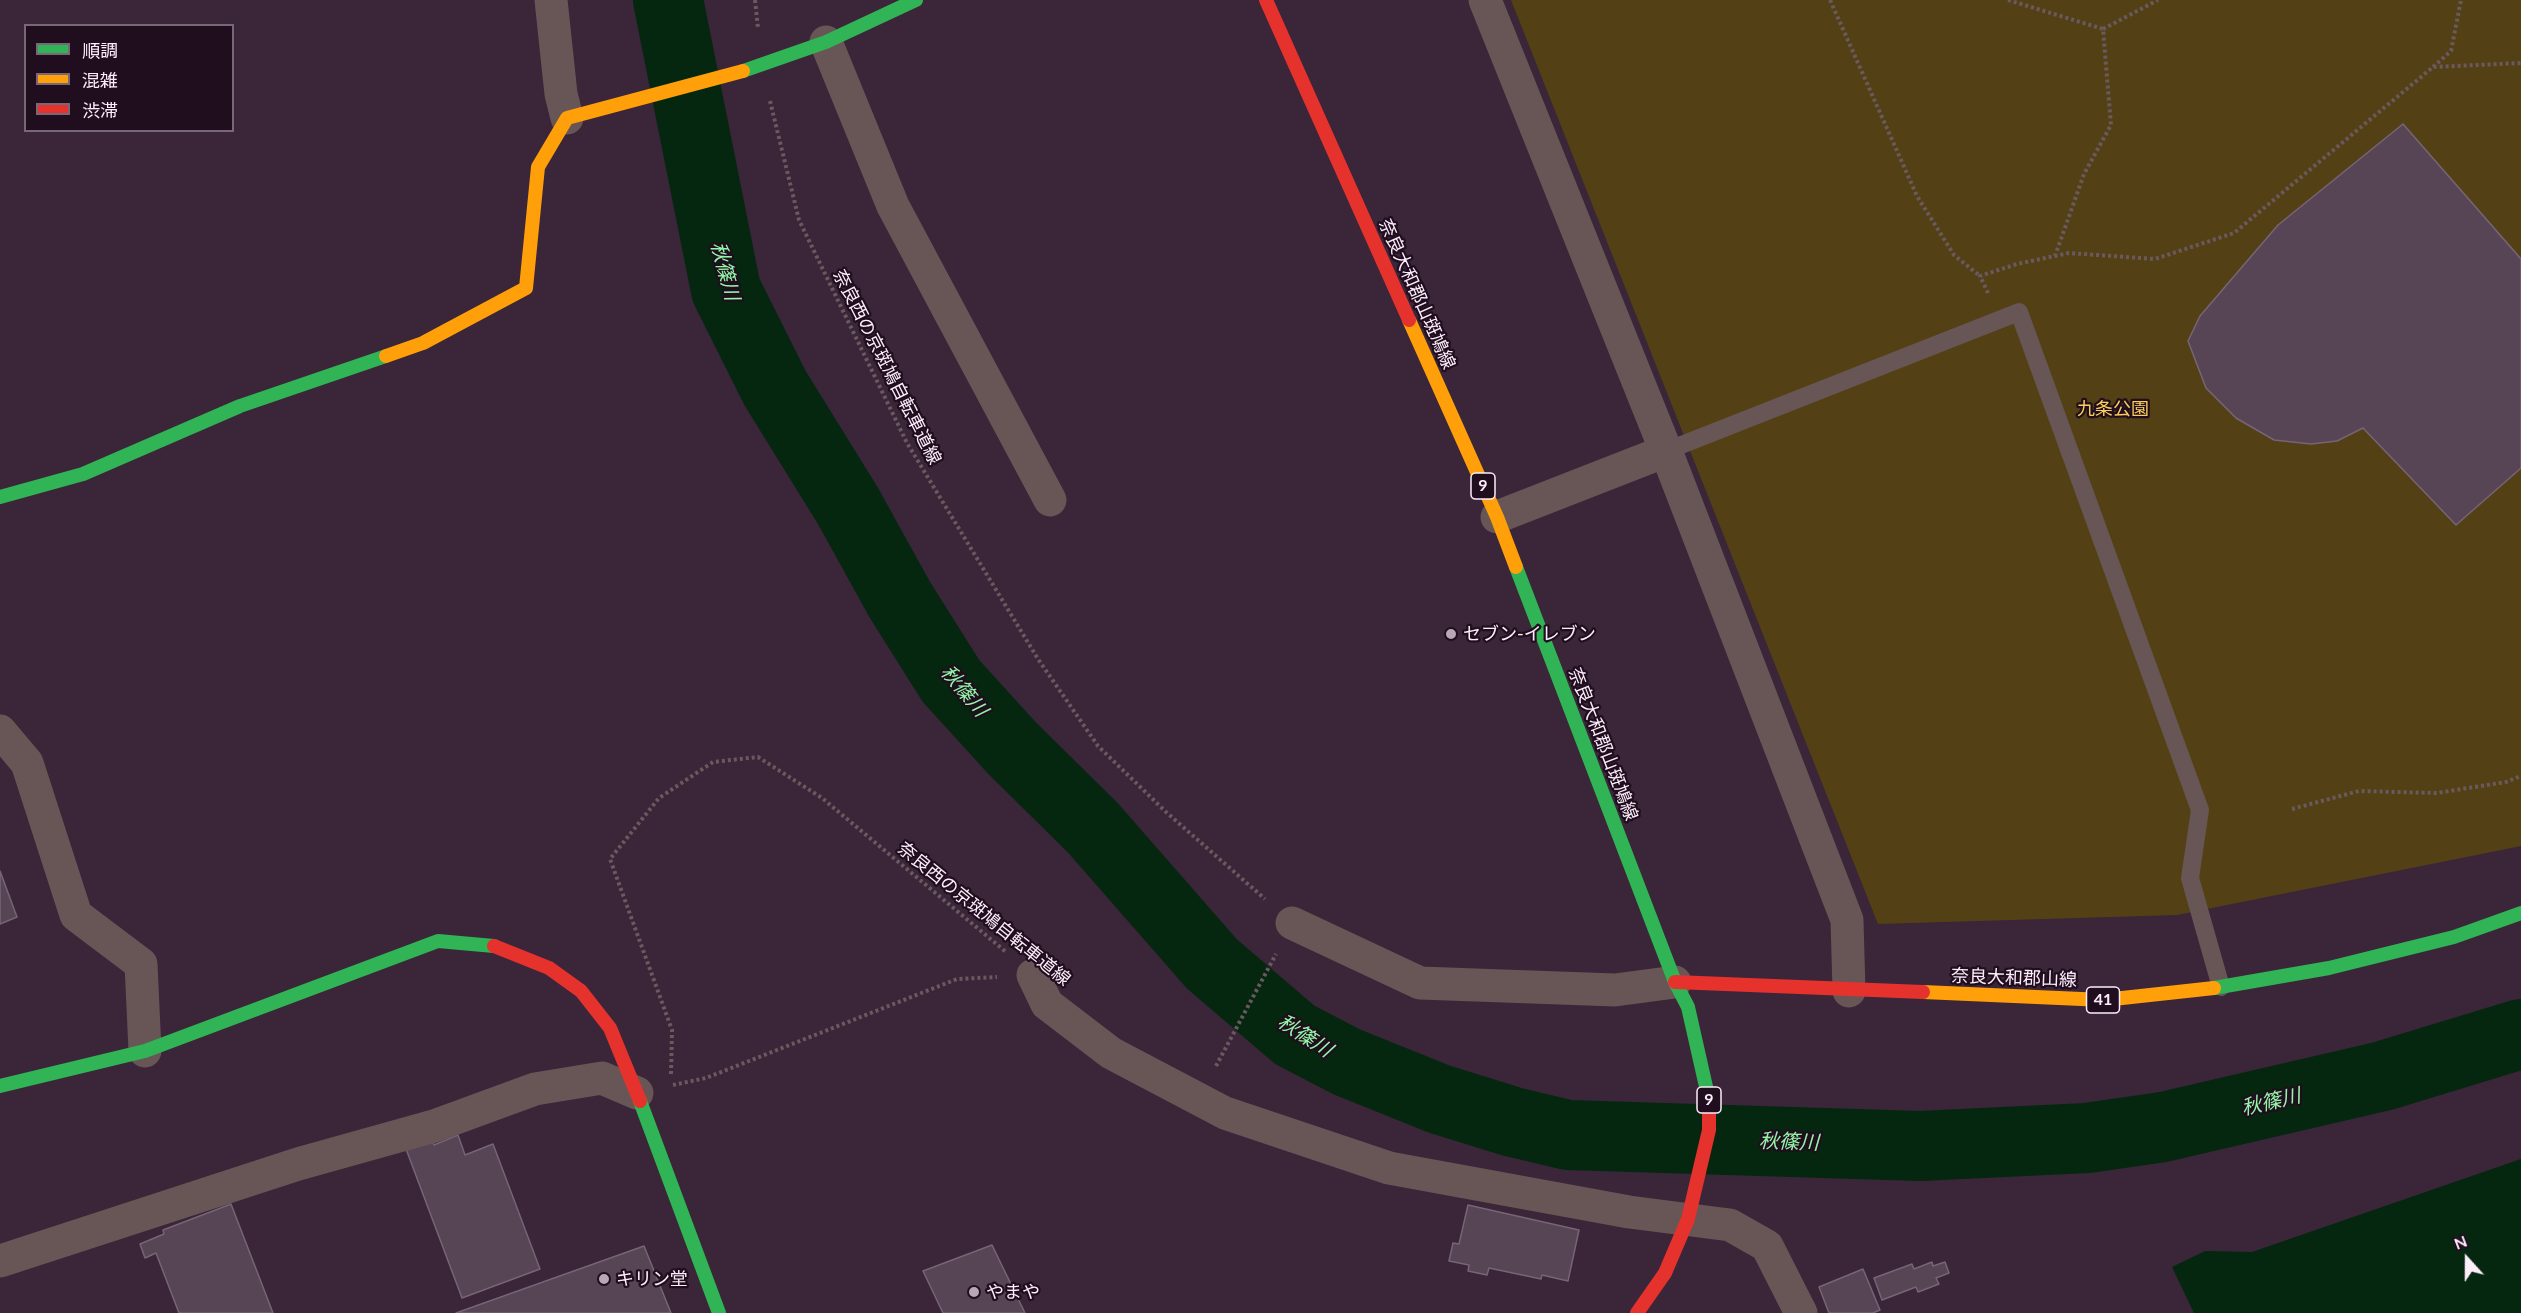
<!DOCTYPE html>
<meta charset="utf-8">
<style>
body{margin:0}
#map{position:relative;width:2521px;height:1313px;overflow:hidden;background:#3a2539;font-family:Lato,"Noto Sans JP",sans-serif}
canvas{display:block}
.legend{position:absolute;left:24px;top:24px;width:210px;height:108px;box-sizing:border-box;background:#200e1f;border:2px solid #786777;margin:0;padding:8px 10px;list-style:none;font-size:18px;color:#fdedfb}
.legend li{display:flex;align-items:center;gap:12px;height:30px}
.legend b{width:30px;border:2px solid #786777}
.north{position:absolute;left:2437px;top:1229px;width:60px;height:60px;-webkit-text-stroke:4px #200e1f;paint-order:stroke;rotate:339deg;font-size:16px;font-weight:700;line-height:24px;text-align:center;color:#fdedfb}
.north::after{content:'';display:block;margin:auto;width:21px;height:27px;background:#fdedfb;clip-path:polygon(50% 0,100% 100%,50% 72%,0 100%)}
</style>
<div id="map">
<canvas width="2521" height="1313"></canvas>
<ul class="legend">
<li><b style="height:8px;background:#30b455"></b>順調</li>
<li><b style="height:8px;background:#ff9f0a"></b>混雑</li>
<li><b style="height:8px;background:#e5322d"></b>渋滞</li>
</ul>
<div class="north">N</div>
</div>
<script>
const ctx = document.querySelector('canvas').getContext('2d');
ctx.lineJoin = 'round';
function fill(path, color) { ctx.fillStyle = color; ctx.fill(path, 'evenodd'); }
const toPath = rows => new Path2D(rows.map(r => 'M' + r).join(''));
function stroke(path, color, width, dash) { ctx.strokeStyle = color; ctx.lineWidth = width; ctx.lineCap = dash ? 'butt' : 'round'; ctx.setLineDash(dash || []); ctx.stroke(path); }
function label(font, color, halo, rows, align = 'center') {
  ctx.font = font + ' Lato,"Noto Sans JP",sans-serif'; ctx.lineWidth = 4.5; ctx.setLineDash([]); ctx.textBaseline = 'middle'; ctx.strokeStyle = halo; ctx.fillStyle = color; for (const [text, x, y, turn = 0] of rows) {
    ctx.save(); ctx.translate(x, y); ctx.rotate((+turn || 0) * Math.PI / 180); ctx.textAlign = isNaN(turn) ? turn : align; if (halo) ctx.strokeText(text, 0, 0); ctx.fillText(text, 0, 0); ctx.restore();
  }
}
const green = toPath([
 [1511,0,2521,0,2521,846,2177,915,1878,924]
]);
const water = toPath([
 [2521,1159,2521,1313,2194,1313,2172,1267,2205,1251,2252,1252]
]);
const river = toPath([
 [668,0,726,290,775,388,848,506,900,600,951,681,1012,748,1093,828,1212,964,1295,1035,1347,1062,1439,1099,1513,1122,1568,1135,1920,1146,2087,1138,2163,1127,2383,1076,2521,1034]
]);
const building = toPath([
 [2403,124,2521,259,2521,468,2456,525,2363,428,2337,441,2311,444,2274,440,2236,418,2206,388,2188,341,2200,316,2278,225,2403,124],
 [0,871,17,917,0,924,0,871],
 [458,1135,465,1155,493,1144,540,1269,462,1298,406,1149,432,1139,434,1145,458,1135],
 [231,1204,273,1313,179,1313,156,1253,145,1258,140,1244,164,1234,163,1230,231,1204],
 [1468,1205,1579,1230,1568,1281,1542,1275,1541,1279,1489,1268,1487,1275,1468,1271,1469,1265,1449,1261,1453,1243,1459,1244,1468,1205],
 [992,1245,1025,1313,943,1313,923,1271,992,1245],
 [644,1246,671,1313,456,1313,644,1246],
 [1932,1262,1933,1266,1945,1262,1949,1273,1936,1278,1939,1284,1918,1292,1916,1287,1882,1300,1874,1278,1912,1264,1914,1269,1932,1262],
 [1863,1269,1880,1310,1873,1313,1829,1313,1819,1287,1863,1269]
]);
const path = toPath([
 [755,0,758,28],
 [1830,0,1917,196,1954,255,1980,276],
 [2008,0,2103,29,2111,125,2084,174,2055,256],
 [2103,29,2158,0],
 [2433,67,2451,51,2461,0],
 [770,101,799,220,907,443,1038,659,1098,746,1166,812,1265,899],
 [1988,293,1980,276,2017,264,2069,253,2155,259,2234,233,2433,67,2521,63],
 [2292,809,2359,791,2437,793,2506,782,2521,776],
 [1216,1066,1276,954],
 [671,1074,672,1030,610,859,659,798,713,762,758,757,822,798,1006,952],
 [673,1085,706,1078,957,979,997,977]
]);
const lane = toPath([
 [1666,451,2019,312,2200,810,2190,878,2221,987]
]);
const street = toPath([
 [551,0,561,94,567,118],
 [1485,0,1666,451,1497,517],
 [826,42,893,206,1050,500],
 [1666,451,1847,920,1849,991],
 [0,731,27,763,76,915,141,964,145,1051],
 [1292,923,1420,983,1615,990,1675,982],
 [1033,975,1047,1004,1111,1053,1225,1113,1389,1168,1629,1212,1730,1225,1767,1246,1801,1313],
 [0,1261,298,1164,434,1126,535,1089,602,1078,637,1093]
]);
const fast = toPath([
 [743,71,826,42,916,0],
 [0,497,83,474,240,406,386,356],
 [1516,567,1675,982,1688,1007,1709,1100,1709,1112],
 [2214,988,2329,968,2454,937,2521,913],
 [0,1086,145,1051,438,941,494,946],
 [640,1101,719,1313]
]);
const slow = toPath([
 [1409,320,1497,517,1516,567],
 [386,356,423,343,526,288,538,167,567,118,743,71],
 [1923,992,2104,1000,2214,988]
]);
const jam = toPath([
 [1266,0,1409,320],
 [494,946,549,968,581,991,610,1028,640,1101],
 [1675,982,1923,992],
 [1637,1313,1665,1273,1688,1219,1709,1130,1709,1112]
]);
const markers = [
 [1451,634,6,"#b9a7b7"],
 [604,1279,6,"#b9a7b7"],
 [974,1292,6,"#b9a7b7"]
];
const shields = [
 [1483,486,24],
 [2103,1000,33],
 [1709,1100,24]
];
const shieldNames = [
 ["9",1483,486],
 ["41",2103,1000],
 ["9",1709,1100]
];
const streetNames = [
 ["奈良大和郡山斑鳩線",1417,294,66],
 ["奈良西の京斑鳩自転車道線",887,367,63],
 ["奈良大和郡山斑鳩線",1603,744,69],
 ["奈良西の京斑鳩自転車道線",984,914,39],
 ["奈良大和郡山線",2014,978,2]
];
const parkNames = [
 ["九条公園",2113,409]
];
const poiNames = [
 ["セブン-イレブン",1463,634],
 ["キリン堂",616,1279],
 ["やまや",986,1292]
];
const waterNames = [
 ["秋篠川",725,271,75],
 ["秋篠川",964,691,50],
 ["秋篠川",1305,1036,33],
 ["秋篠川",2271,1102,-13],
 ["秋篠川",1789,1142,2]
];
fill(green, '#534115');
fill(water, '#05270f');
stroke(river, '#05270f', 70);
fill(building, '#574455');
stroke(building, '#776476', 1.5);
stroke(path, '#6a595e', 4, [3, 3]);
stroke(lane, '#685555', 18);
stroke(street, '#685555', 33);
stroke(fast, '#30b455', 14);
stroke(slow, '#ff9f0a', 14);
stroke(jam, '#e5322d', 14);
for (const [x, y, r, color] of markers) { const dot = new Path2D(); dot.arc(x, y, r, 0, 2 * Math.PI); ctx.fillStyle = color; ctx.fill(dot); stroke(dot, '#200e1f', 2); }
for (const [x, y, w] of shields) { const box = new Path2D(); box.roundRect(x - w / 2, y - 13, w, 26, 4.5); ctx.fillStyle = '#200e1f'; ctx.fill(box); stroke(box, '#fdedfb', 1.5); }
label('bold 16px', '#fdedfb', null, shieldNames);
label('18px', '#fdedfb', '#200e1f', streetNames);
label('18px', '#f8ce58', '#200e1f', parkNames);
label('18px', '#fdedfb', '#200e1f', poiNames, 'left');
label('italic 20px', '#94f7a8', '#200e1f', waterNames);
</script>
